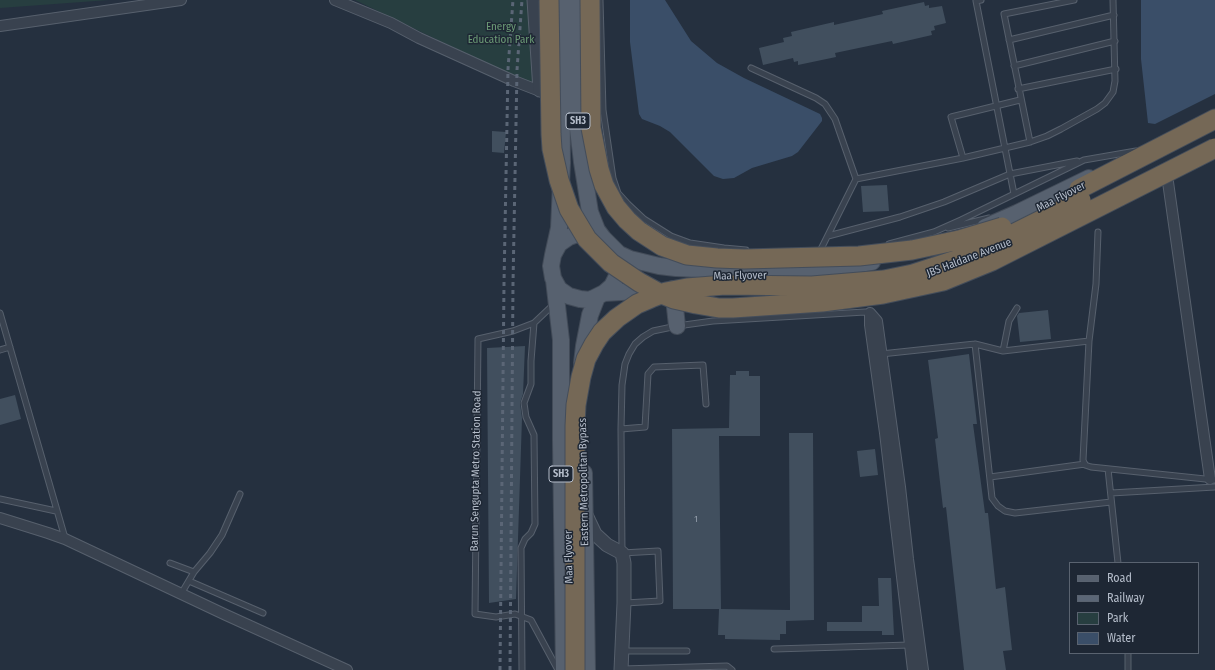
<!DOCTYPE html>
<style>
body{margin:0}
#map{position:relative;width:1215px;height:670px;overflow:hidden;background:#25303f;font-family:"Fira Sans Condensed",sans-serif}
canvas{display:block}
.legend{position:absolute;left:1069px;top:562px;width:130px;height:92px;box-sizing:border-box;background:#1e2734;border:1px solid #5a6370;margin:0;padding:5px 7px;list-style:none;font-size:12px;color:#b5bdca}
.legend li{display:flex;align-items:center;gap:8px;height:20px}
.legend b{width:20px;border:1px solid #5a6370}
</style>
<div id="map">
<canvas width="1215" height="670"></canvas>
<ul class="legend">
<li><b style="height:5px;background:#57616f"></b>Road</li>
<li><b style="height:5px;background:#5b6676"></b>Railway</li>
<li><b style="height:11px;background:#273e40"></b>Park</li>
<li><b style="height:11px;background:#3a4e68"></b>Water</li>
</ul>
</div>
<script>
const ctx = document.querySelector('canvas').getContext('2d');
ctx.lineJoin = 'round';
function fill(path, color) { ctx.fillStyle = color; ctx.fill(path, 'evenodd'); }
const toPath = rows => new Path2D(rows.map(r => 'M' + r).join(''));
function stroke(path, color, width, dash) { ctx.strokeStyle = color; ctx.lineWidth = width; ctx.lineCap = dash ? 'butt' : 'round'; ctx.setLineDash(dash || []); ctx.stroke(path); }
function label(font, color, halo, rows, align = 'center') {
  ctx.font = font + ' "Fira Sans Condensed",sans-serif'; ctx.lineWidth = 3; ctx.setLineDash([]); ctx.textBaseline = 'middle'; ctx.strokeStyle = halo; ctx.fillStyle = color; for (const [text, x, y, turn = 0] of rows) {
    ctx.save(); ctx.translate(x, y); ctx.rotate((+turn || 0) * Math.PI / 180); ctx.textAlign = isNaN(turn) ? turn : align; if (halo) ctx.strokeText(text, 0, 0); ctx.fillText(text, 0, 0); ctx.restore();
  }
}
const green = toPath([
 [0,0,109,0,0,8],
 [355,0,532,0,535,79,531,85]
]);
const water = toPath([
 [630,0,665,0,691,41,717,63,744,78,820,114,822,118,822,121,798,152,792,156,752,168,734,178,723,179,714,176,670,132,660,126,642,119,639,114,630,42],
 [1141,0,1215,0,1215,94,1155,124,1148,123,1141,59]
]);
const building = toPath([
 [924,2,925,6,929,5,929,8,942,6,946,23,934,26,935,30,931,31,932,35,893,44,892,41,835,53,836,57,798,65,798,61,794,62,793,58,763,65,759,48,784,42,783,38,792,36,791,32,834,22,834,25,883,14,882,11],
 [492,131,506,132,504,153,492,152],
 [887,185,889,211,863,212,861,186],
 [1048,310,1051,339,1020,342,1017,316,1019,313],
 [525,346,523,394,520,403,522,418,516,599,489,603,487,348],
 [969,354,977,424,973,424,985,513,988,513,996,589,1005,587,1012,650,1003,651,1006,670,964,670,946,507,943,508,935,439,938,438,928,360],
 [736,371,749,371,749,376,760,376,760,436,719,436,721,609,673,609,672,429,729,428,730,375,736,375],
 [15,395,21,419,0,425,0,399],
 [789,433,813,433,814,620,786,621,786,634,780,634,780,640,725,639,725,635,718,635,719,609,790,610],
 [875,449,878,475,860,477,857,451],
 [878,578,891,578,894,635,882,635,882,631,827,631,827,622,862,622,862,606,879,606]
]);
const service = toPath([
 [600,0,603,110,613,178,618,193,628,204,644,219,671,236,690,243,724,248,746,250],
 [981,0,976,1,1014,194],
 [1009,40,1114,15],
 [1014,66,1115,41],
 [751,68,816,98,825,104,835,119,856,179,819,253],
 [1018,89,1116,69],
 [1030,142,1004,14,1074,0],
 [963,158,951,117,1020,100],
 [856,179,963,158,1030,142,1047,136,1061,129,1097,109,1105,103,1113,92,1115,81,1113,0],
 [948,228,989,218],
 [1098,232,1096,284,1089,341,1083,460,1085,465,1091,467,1215,480],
 [828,236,900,217,944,202,1010,174,1077,161],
 [889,244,934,232,961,220,1084,160,1136,151],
 [553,305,534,323,513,331,478,339,475,614,496,617,515,614,531,620,558,670],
 [0,313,65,538],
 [975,344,992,498,998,506,1005,511,1015,513,1111,502],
 [0,350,10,347],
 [1003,351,1009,321,1017,308],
 [881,354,975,344,1003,351,1089,341],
 [621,429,645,427,648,374,654,367,703,365,706,404],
 [1108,469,1118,563],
 [990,477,1085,464],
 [1111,493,1215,487],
 [0,499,56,511],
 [170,563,194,572],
 [189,581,263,613],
 [181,594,194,572,210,553,222,535,240,494],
 [625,603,660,601,658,551,622,553,621,429,622,385,625,364,629,354,635,344,643,337,653,331,677,326,713,321,865,312,870,313],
 [774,649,910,645],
 [622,651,687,651],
 [1128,653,1128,670],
 [622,669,727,666,732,670],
 [522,670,521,548,525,539,531,533,535,524,534,435,526,417,524,403,531,384,531,361,534,323]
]);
const minor = toPath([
 [335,0,391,23,419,38,514,81,545,93],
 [0,26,181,0],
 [1168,182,1210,479],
 [870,313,877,321,900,487,908,559,923,670],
 [870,313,870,325,885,433,913,670],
 [0,518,48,533,65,539,226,615,347,670]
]);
const tertiary = toPath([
 [534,0,540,90],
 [586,515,595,534,607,545,622,553,624,563,624,603,621,670]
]);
const primary = toPath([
 [575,0,578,129,582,162,590,212,597,230,603,238],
 [985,227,1017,213,1089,178],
 [611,246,619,254,630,259,659,266,676,268,699,269,812,269,856,265,872,262],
 [553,255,559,244,569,237,580,233,592,234,603,238,611,246,616,255,618,265,617,276,612,286,604,293,590,300,580,299,569,296,559,289,553,278,551,266,553,255,559,228,562,163,561,0],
 [554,280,561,340,561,441,564,670],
 [673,289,677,326],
 [604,293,656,290],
 [582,363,584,346,590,315,597,297],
 [584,473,587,670]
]);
const motorway = toPath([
 [1079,189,1215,119]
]);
const rail = toPath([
 [500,670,504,283,508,69,513,0],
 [510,670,513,283,517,70,522,0]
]);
const motorwayBridge = toPath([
 [549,0,551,134,552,149,559,180,569,209,587,239,611,263,639,282,657,292,674,299,696,304,719,308,733,308,822,302,883,294,943,281,992,261,1215,148],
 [590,0,591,128,599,169,604,185,616,207,627,220,639,231,662,246,687,255,717,258,744,259,859,256,912,250,959,240,1002,227],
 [575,670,575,426,576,405,581,377,586,359,594,344,602,332,617,318,637,304,651,298,666,292,687,288,725,285,812,286,884,280,913,274,962,258,987,247,1081,200]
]);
const numberNames = [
 ["1",696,519]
];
const shields = [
 [578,121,24],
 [561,474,24]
];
const shieldNames = [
 ["SH3",578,121],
 ["SH3",561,474]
];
const parkNames = [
 ["Energy",501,27],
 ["Education Park",501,40]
];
const streetNames = [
 ["Maa Flyover",1061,197,-27],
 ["JBS Haldane Avenue",969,258,-21],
 ["Maa Flyover",740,276,-1],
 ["Barun Sengupta Metro Station Road",476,471,-89],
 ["Eastern Metropolitan Bypass",584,482,-91],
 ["Maa Flyover",569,557,-91]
];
fill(green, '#273e40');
fill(water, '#3a4e68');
fill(building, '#414f5e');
stroke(service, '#57606d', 7);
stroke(minor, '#57606d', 12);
stroke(tertiary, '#57606d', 15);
stroke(primary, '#424b58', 18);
stroke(motorway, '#444d5a', 21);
stroke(service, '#39424f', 5);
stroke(minor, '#39424f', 10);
stroke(tertiary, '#39424f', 13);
stroke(primary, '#57616f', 16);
stroke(motorway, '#756856', 19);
stroke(rail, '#5b6676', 3, [4, 4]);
stroke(motorwayBridge, '#444d5a', 21, []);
stroke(motorwayBridge, '#756856', 19);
label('9px', '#98a2af', null, numberNames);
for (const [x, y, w] of shields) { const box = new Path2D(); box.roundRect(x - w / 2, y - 8, w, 16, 3); ctx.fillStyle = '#1e2734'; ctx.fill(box); stroke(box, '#b5bdca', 1); }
label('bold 10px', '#b5bdca', null, shieldNames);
label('11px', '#6c9b76', '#1e2734', parkNames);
label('11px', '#b5bdca', '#1e2734', streetNames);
</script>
